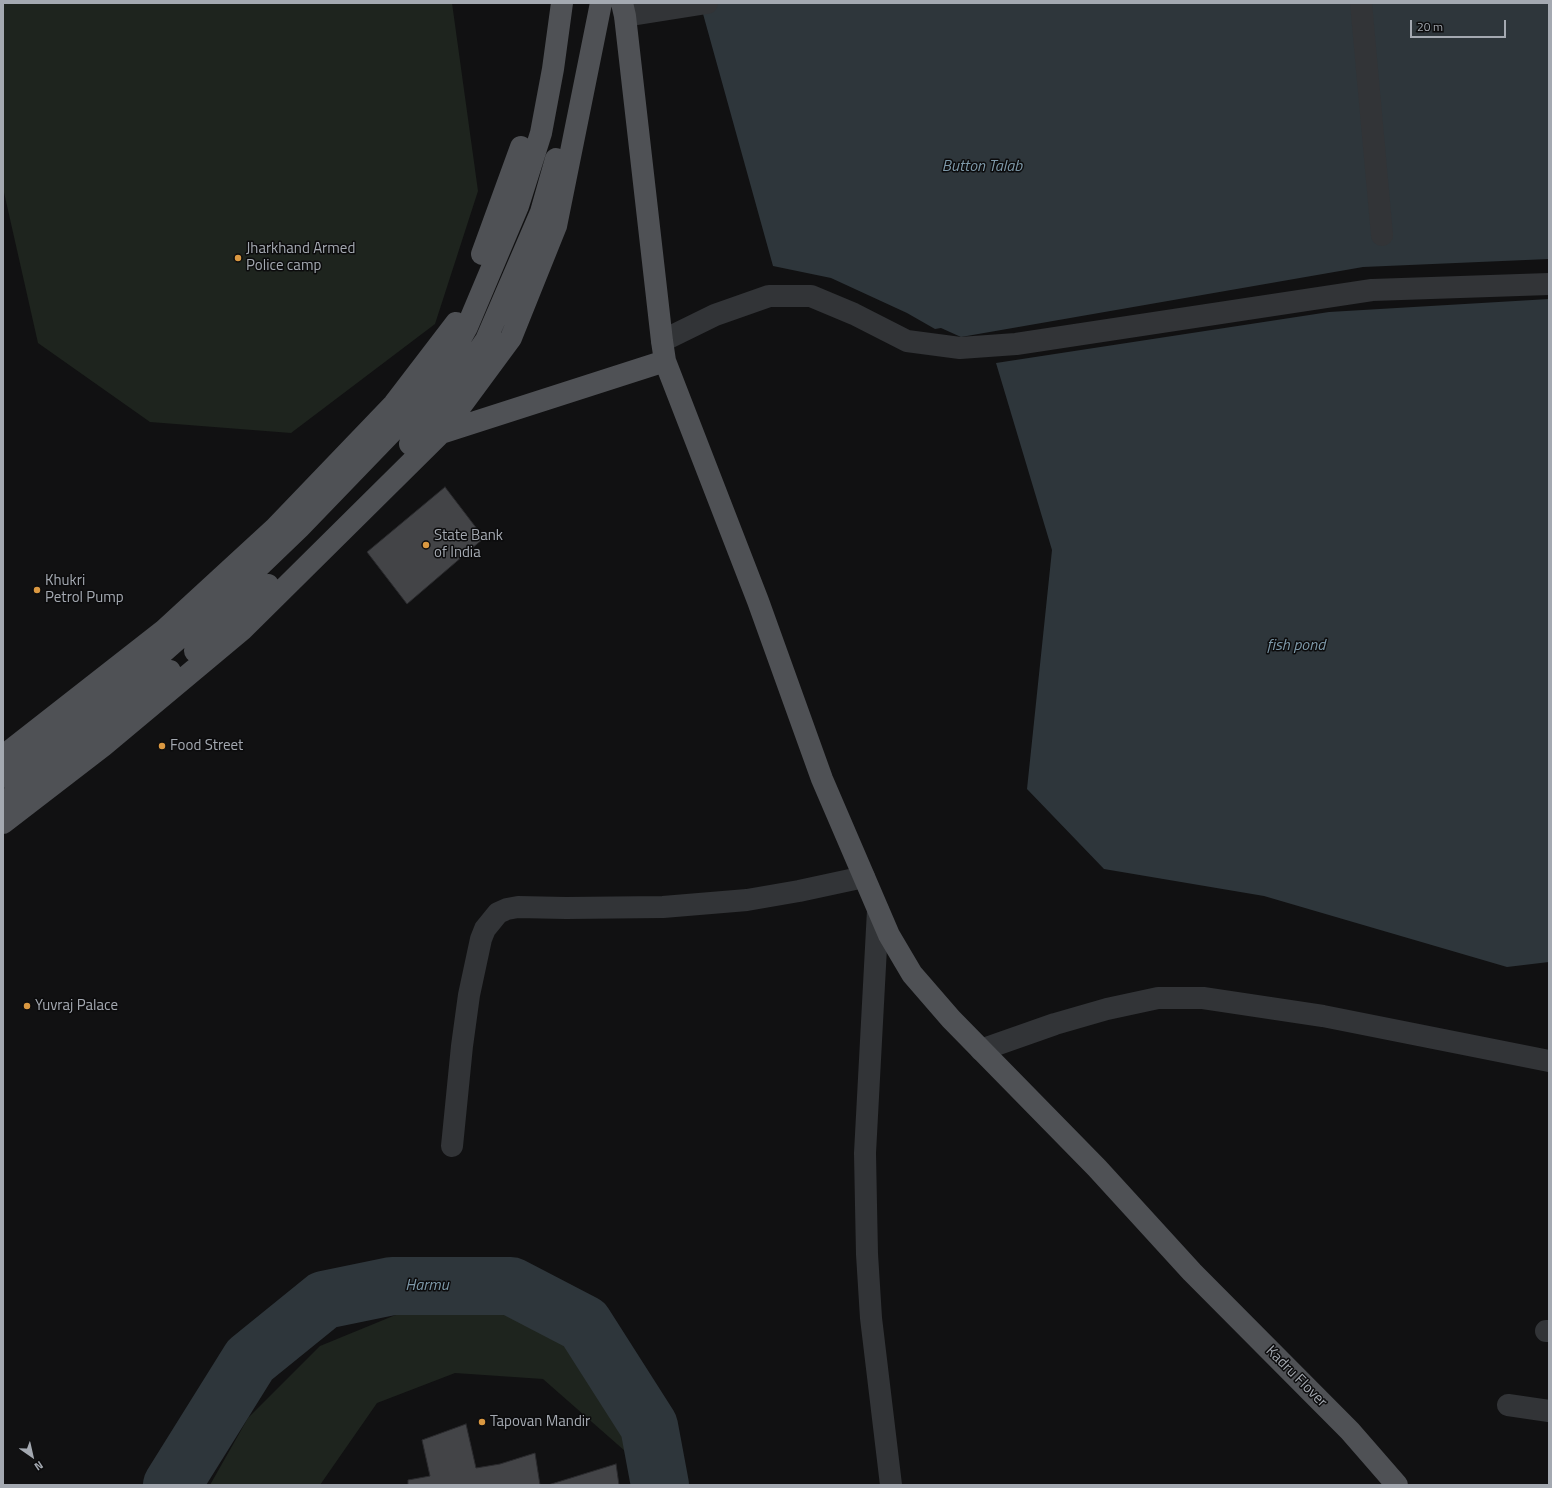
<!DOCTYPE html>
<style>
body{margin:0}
#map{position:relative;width:1552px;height:1488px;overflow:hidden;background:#111112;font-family:"Titillium Web",sans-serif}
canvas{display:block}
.frame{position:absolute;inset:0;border:4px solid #a4a9b1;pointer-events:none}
.north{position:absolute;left:12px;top:1436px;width:40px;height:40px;-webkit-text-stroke:3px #0c0c0d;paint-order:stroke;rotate:146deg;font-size:11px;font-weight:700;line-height:16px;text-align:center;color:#a4a9b1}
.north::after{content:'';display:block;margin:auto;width:14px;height:18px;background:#a4a9b1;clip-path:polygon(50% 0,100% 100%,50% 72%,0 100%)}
.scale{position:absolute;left:1410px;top:20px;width:96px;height:18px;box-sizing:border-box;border:2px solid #a4a9b1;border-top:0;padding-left:5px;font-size:12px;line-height:14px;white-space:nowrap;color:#a4a9b1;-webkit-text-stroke:3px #0c0c0d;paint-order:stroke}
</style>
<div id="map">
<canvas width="1552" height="1488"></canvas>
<div class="frame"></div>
<div class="north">N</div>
<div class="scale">20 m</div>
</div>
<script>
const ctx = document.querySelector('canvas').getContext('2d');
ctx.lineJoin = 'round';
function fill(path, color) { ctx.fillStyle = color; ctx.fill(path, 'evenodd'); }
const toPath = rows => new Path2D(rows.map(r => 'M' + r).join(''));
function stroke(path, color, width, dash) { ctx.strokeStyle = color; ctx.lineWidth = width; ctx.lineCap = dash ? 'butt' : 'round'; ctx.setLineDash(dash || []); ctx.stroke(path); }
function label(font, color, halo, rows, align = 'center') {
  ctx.font = font + ' "Titillium Web",sans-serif'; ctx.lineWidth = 3; ctx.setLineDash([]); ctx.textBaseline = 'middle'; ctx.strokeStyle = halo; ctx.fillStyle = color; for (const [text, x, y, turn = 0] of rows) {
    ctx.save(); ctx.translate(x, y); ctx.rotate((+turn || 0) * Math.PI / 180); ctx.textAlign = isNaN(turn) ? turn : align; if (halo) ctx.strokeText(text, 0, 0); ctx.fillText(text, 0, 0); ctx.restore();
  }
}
const green = toPath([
 [3,3,452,3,478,191,435,324,291,433,150,422,38,343,3,188],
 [488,1302,557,1330,603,1370,640,1426,650,1473,543,1379,455,1373,377,1403,320,1485,210,1485,248,1418,320,1346,398,1314]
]);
const water = toPath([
 [700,3,1549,3,1549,259,1363,267,961,337,941,328,935,329,907,313,831,278,773,266],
 [1549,299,1549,962,1507,967,1264,896,1104,869,1027,789,1052,550,996,363,1329,312]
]);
const river = toPath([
 [172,1485,250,1360,324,1300,392,1286,511,1286,584,1324,649,1426,660,1485]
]);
const building = toPath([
 [445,487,484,538,407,604,367,552,445,487],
 [466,1424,476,1468,500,1464,535,1453,540,1485,408,1485,408,1480,430,1476,422,1440,466,1424],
 [616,1464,619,1485,548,1485,616,1464]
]);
const minor = toPath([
 [1361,3,1382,235],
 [625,16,707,3],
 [662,341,715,315,769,296,811,296,854,314,907,341,960,348,1016,344,1372,290,1549,284],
 [878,910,865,1153,866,1205,867,1254,871,1318,891,1485],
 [981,1050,1055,1024,1107,1009,1158,998,1203,998,1323,1016,1549,1061],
 [452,1146,462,1046,469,995,481,939,485,929,498,913,507,909,518,907,566,908,663,907,747,900,799,891,864,877],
 [1546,1331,1549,1331],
 [1508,1405,1549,1411]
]);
const major = toPath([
 [622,3,625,16,662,341,665,361,758,601,822,779,889,935,912,974,951,1019,1097,1168,1192,1272,1350,1431,1397,1485],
 [482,254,521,147],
 [441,433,665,361],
 [410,444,426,428,486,340,541,212,556,159],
 [195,651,268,585],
 [3,756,163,631,275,528,394,404,456,323],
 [3,777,144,669,247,578,299,528,409,414,441,373,467,327,518,206,541,133,553,69,562,3],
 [3,803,45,771,170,671],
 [3,823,103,746,243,629,441,433,511,338,556,226,601,3]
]);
const markers = [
 [238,258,4,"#da9841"],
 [426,545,4,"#da9841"],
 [37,590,4,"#da9841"],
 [162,746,4,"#da9841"],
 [27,1006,4,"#da9841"],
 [482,1422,4,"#da9841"]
];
const poiNames = [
 ["Jharkhand Armed",246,249],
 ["Police camp",246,266],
 ["State Bank",434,536],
 ["of India",434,553],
 ["Khukri",45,581],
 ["Petrol Pump",45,598],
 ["Food Street",170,746],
 ["Yuvraj Palace",35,1006],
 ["Tapovan Mandir",490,1422]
];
const streetNames = [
 ["Kadru Flover",1296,1377,45]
];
const waterNames = [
 ["Button Talab",982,167],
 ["fish pond",1296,646],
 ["Harmu",427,1286]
];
fill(green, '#1e241e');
fill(water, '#2e363b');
stroke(river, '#2e363b', 58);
fill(building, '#434447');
stroke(building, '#2b2b2e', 1);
stroke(minor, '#323437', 22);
stroke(major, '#4f5155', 22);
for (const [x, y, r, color] of markers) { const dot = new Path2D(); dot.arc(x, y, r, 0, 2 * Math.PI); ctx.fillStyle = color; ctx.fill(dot); stroke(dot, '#0c0c0d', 1.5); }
label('15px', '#a4a9b1', '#0c0c0d', poiNames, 'left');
label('15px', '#a4a9b1', '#0c0c0d', streetNames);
label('italic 16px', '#7e99a9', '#0c0c0d', waterNames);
</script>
